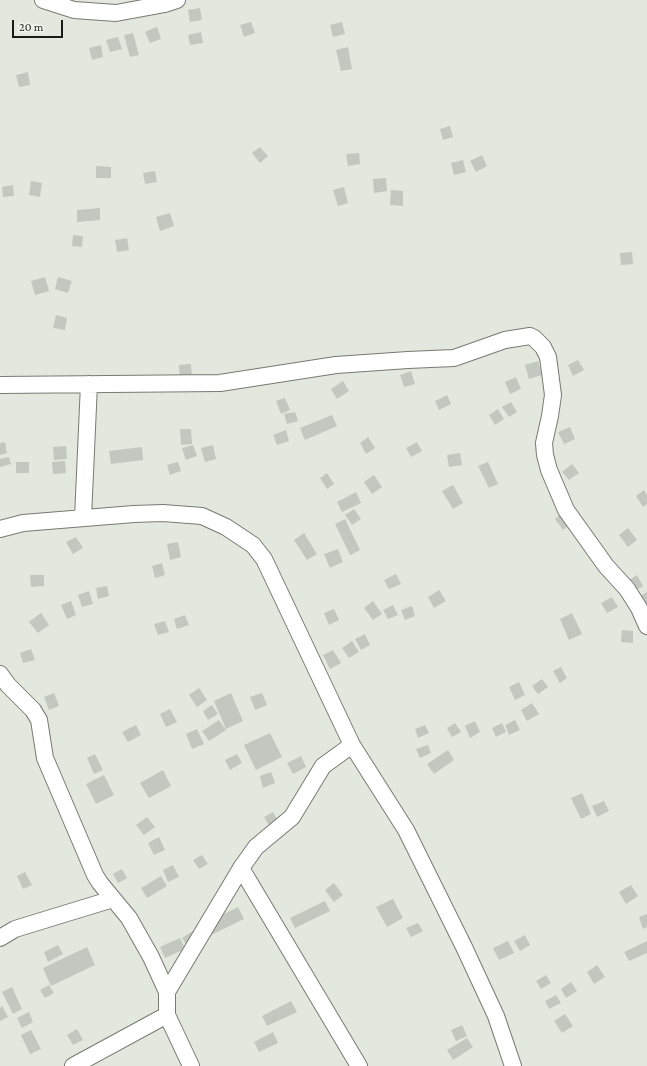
<!DOCTYPE html>
<style>
body{margin:0}
#map{position:relative;width:647px;height:1066px;overflow:hidden;background:#e2e8de;font-family:"Crimson Pro",serif}
canvas{display:block}
.scale{position:absolute;left:12px;top:20px;width:51px;height:18px;box-sizing:border-box;border:2px solid #1a1b18;border-top:0;padding-left:5px;font-size:12px;line-height:14px;white-space:nowrap;color:#1a1b18;-webkit-text-stroke:3px #eff5ec;paint-order:stroke}
</style>
<div id="map">
<canvas width="647" height="1066"></canvas>
<div class="scale">20 m</div>
</div>
<script>
const ctx = document.querySelector('canvas').getContext('2d');
ctx.lineJoin = 'round';
function fill(path, color) { ctx.fillStyle = color; ctx.fill(path, 'evenodd'); }
const toPath = rows => new Path2D(rows.map(r => 'M' + r).join(''));
function stroke(path, color, width, dash) { ctx.strokeStyle = color; ctx.lineWidth = width; ctx.lineCap = dash ? 'butt' : 'round'; ctx.setLineDash(dash || []); ctx.stroke(path); }
const building = toPath([
 [200,8,202,20,190,22,188,10],
 [251,22,255,33,244,37,240,25],
 [342,22,345,34,333,37,330,25],
 [157,27,161,39,150,43,145,32],
 [201,32,203,43,190,45,188,35],
 [133,33,139,55,130,57,124,35],
 [118,37,122,49,110,52,106,40],
 [101,45,103,57,92,60,89,48],
 [348,47,352,69,341,71,336,50],
 [28,72,30,85,19,87,16,75],
 [450,126,453,137,443,140,440,129],
 [260,147,268,156,260,163,252,153],
 [359,153,360,164,348,166,346,154],
 [482,155,487,166,476,172,470,161],
 [463,160,466,172,454,175,451,163],
 [96,166,111,167,111,178,96,178],
 [155,171,157,182,145,184,143,173],
 [386,178,387,191,374,193,373,179],
 [31,181,42,183,40,197,29,195],
 [13,185,14,196,3,197,2,187],
 [344,187,348,203,338,206,333,190],
 [391,190,403,191,403,206,390,205],
 [100,208,100,220,77,222,77,210],
 [170,213,174,226,160,231,156,217],
 [73,235,83,236,82,247,72,246],
 [127,238,129,250,117,252,115,240],
 [632,252,633,264,621,265,620,253],
 [45,277,49,291,35,295,31,281],
 [58,277,72,281,68,293,55,289],
 [56,315,67,318,65,330,53,328],
 [578,360,584,370,573,376,568,365],
 [538,361,542,375,529,379,525,365],
 [191,364,192,375,180,377,179,365],
 [411,371,415,384,404,387,400,375],
 [516,377,521,389,510,394,505,382],
 [343,381,349,391,337,399,331,389],
 [447,395,451,404,439,410,435,401],
 [285,398,290,410,281,414,276,401],
 [511,402,517,412,509,417,502,407],
 [498,409,504,419,495,425,489,415],
 [295,412,298,421,287,424,284,414],
 [332,415,337,426,305,440,300,428],
 [570,427,575,439,564,444,558,432],
 [180,429,191,429,192,444,181,445],
 [286,430,289,441,277,445,273,435],
 [368,437,375,448,366,454,360,443],
 [5,442,7,453,0,455,0,443],
 [417,442,422,451,411,457,406,448],
 [193,445,197,456,186,460,182,448],
 [213,445,216,459,205,462,201,448],
 [66,446,67,459,54,460,53,447],
 [142,447,143,460,111,464,109,451],
 [460,453,462,465,449,467,447,455],
 [9,457,11,464,0,467,0,459],
 [65,461,66,473,53,474,52,462],
 [16,462,29,462,29,473,16,473],
 [178,462,181,471,170,475,167,465],
 [488,462,498,484,489,488,478,466],
 [572,464,579,473,569,480,562,472],
 [327,473,334,484,327,489,320,478],
 [374,475,382,487,372,494,364,482],
 [453,485,463,503,453,509,442,491],
 [644,490,647,495,647,504,643,507,636,496],
 [356,492,361,503,342,512,337,502],
 [354,509,361,519,352,525,345,515],
 [566,510,575,521,563,530,555,519],
 [345,519,360,550,350,555,335,524],
 [628,528,637,540,628,547,619,535],
 [304,533,317,554,307,560,294,540],
 [76,537,83,548,73,554,66,542],
 [178,542,181,557,170,560,167,544],
 [338,549,343,562,330,568,324,554],
 [162,563,165,575,155,578,152,566],
 [396,574,401,584,389,589,384,580],
 [30,575,44,575,44,586,31,587],
 [637,575,643,586,630,594,624,583],
 [107,586,109,596,98,599,96,588],
 [439,590,446,601,434,608,428,597],
 [89,591,93,604,82,607,78,595],
 [647,592,647,605,644,607,638,597],
 [612,597,618,607,607,613,601,603],
 [71,601,76,615,67,619,61,605],
 [373,601,382,614,373,620,364,608],
 [393,605,398,615,388,619,383,610],
 [412,606,415,616,405,620,401,610],
 [334,609,339,620,329,625,324,613],
 [41,613,49,625,38,633,29,622],
 [572,613,582,634,569,640,560,619],
 [185,615,189,625,177,629,174,619],
 [165,621,169,632,158,635,154,624],
 [622,630,633,631,633,643,621,642],
 [365,634,370,645,361,650,355,639],
 [352,641,359,652,349,658,342,648],
 [31,649,35,660,23,663,20,653],
 [333,650,341,663,330,669,323,655],
 [561,667,567,678,560,683,553,671],
 [542,679,548,687,538,694,532,686],
 [519,682,525,695,515,700,509,687],
 [199,688,207,700,197,707,189,695],
 [54,693,59,706,49,710,44,697],
 [231,693,243,721,226,729,214,701],
 [262,693,267,705,255,710,250,697],
 [532,703,539,714,527,721,521,710],
 [212,705,218,714,208,720,203,711],
 [170,709,177,722,166,727,160,714],
 [219,720,226,730,209,741,202,731],
 [515,720,520,730,509,735,505,725],
 [475,721,480,732,470,738,465,726],
 [455,723,461,732,452,737,447,728],
 [502,723,506,732,496,737,492,728],
 [136,725,141,735,128,742,122,732],
 [425,725,429,733,418,738,415,729],
 [197,729,204,744,192,749,186,734],
 [270,733,282,757,256,770,244,745],
 [428,745,431,753,420,758,416,749],
 [448,750,454,760,434,774,427,764],
 [95,754,103,770,94,774,87,758],
 [237,754,242,763,230,770,225,760],
 [301,756,306,767,293,774,287,763],
 [163,770,171,786,149,798,140,783],
 [271,772,275,783,263,788,260,776],
 [104,775,114,795,96,804,86,784],
 [582,793,591,814,581,819,571,798],
 [604,801,609,811,597,817,592,806],
 [273,812,279,822,270,827,264,817],
 [147,817,155,827,144,835,136,825],
 [159,837,165,850,154,855,148,843],
 [202,855,208,864,199,869,193,860],
 [173,865,179,877,168,882,163,870],
 [122,869,127,878,118,883,113,874],
 [25,872,32,885,23,889,17,876],
 [161,876,167,886,147,898,141,888],
 [334,883,343,895,334,902,325,890],
 [631,885,638,896,626,904,619,892],
 [393,899,403,918,387,927,376,907],
 [325,901,330,911,295,928,290,918],
 [238,907,244,919,211,935,206,923],
 [647,914,647,927,643,929,639,917],
 [418,923,423,931,411,937,406,928],
 [193,931,200,943,189,949,182,938],
 [525,935,530,945,520,951,514,941],
 [180,938,185,949,165,958,160,947],
 [508,941,514,953,499,960,493,948],
 [647,941,647,953,629,961,624,952],
 [58,945,63,954,48,962,44,952],
 [87,947,95,965,51,986,43,968],
 [597,965,605,977,594,984,587,972],
 [546,975,551,983,541,989,536,981],
 [571,982,577,991,566,998,561,989],
 [49,985,54,993,45,998,40,990],
 [12,987,22,1009,13,1014,2,992],
 [556,995,561,1003,549,1009,545,1001],
 [291,1001,297,1012,267,1026,262,1016],
 [2,1006,8,1017,0,1021,0,1008],
 [29,1012,33,1022,22,1028,17,1018],
 [565,1014,573,1026,562,1033,554,1021],
 [462,1025,467,1036,456,1041,451,1030],
 [77,1029,83,1040,73,1045,67,1035],
 [31,1030,41,1049,30,1054,21,1035],
 [273,1032,278,1043,259,1052,254,1042],
 [467,1038,473,1047,453,1060,447,1050]
]);
const minor = toPath([
 [43,0,74,10,116,13,165,4,177,0],
 [0,385,220,383,336,365,408,360,454,358,505,340,530,336,534,338,543,347,548,357,553,395,550,416,544,443,545,455,549,470,566,510,606,566,627,589,639,608,647,626],
 [83,518,89,384],
 [0,529,23,523,134,514,163,513,202,516,226,527,253,545,264,559,352,745,406,830,464,947,496,1016,513,1066],
 [0,674,8,685,33,710,39,720,45,758,95,875,100,883,129,918,151,957,167,992,167,1015],
 [241,868,359,1066],
 [0,938,15,929,113,899],
 [167,992,241,868,256,847,292,817,323,766,352,745],
 [73,1066,167,1015,191,1066]
]);
fill(building, '#c2c8bf');
stroke(minor, '#767b73', 18);
stroke(minor, '#fff', 16);
</script>
